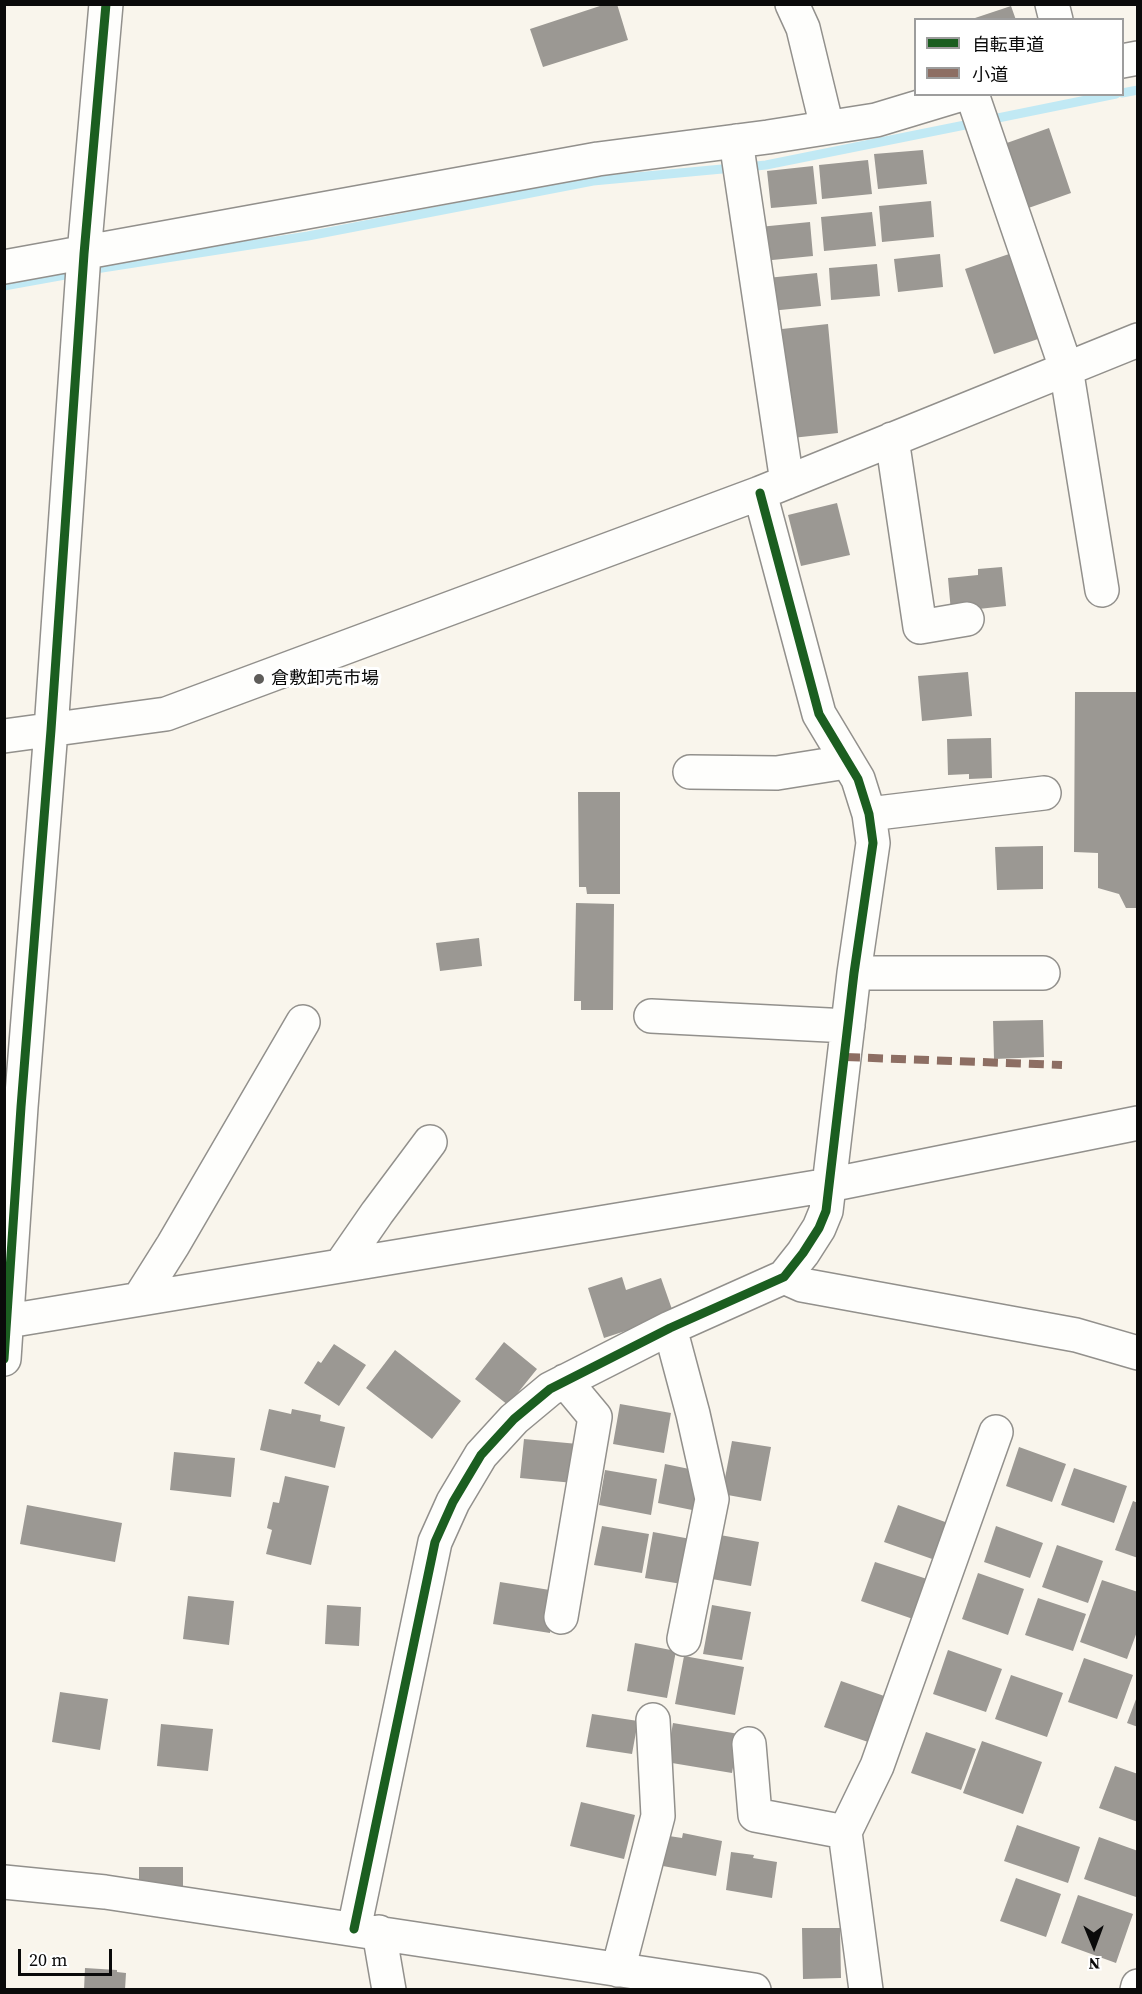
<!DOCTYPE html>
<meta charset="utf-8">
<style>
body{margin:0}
#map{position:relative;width:1142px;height:1994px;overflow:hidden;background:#f9f5ec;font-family:"Source Serif 4","Noto Sans JP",serif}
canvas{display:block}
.frame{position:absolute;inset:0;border:6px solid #0a0a0a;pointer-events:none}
.legend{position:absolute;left:914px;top:18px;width:210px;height:78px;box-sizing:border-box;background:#fff;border:2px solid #9d9d9d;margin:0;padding:8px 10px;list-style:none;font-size:18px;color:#0a0a0a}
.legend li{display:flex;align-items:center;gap:12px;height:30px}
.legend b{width:30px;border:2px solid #9d9d9d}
.north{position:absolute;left:1064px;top:1916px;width:60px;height:60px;-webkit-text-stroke:4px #fff;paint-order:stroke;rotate:179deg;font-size:16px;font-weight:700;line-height:24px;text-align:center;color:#0a0a0a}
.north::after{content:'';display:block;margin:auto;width:21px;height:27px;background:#0a0a0a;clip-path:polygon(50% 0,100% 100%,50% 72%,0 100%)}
.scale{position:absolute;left:18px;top:1949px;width:94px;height:27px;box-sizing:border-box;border:3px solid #0a0a0a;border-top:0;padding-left:8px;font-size:18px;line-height:21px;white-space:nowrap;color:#0a0a0a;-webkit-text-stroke:4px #fff;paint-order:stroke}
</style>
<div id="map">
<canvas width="1142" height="1994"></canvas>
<div class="frame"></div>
<ul class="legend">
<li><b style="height:8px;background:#1b5e20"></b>自転車道</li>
<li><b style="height:8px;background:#8d6e63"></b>小道</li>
</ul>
<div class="north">N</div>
<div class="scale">20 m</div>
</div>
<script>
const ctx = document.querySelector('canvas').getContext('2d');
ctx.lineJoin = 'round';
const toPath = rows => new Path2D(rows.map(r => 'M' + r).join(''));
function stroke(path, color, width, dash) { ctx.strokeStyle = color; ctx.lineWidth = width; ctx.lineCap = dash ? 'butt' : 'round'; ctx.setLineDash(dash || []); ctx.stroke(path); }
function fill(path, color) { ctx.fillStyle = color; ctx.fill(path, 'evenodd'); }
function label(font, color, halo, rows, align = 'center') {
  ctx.font = font + ' "Source Serif 4","Noto Sans JP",serif'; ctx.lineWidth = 6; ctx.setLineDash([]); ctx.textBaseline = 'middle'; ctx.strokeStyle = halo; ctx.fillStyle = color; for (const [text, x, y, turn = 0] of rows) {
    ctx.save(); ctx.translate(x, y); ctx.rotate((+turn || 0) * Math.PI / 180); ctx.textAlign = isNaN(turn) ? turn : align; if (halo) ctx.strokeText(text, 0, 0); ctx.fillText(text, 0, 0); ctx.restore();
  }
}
const stream = toPath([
 [1122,93,1138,90],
 [988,120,1116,94],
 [747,167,766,165,975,123],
 [89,270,308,236,593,181,733,168],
 [4,286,76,273]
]);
const building = toPath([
 [606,4,617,4,628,40,543,67,530,29],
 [1011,6,1016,20,972,20,972,19],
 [1049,128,1071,193,1020,211,1004,144],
 [923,150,927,184,878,189,874,154],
 [868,160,872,194,822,199,819,165],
 [813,166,817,204,771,208,767,171],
 [931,201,934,237,882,242,879,206],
 [872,212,876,246,824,251,821,217],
 [810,222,813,256,762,261,759,227],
 [1012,253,1041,338,994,354,965,269],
 [940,254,943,287,898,292,894,259],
 [877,264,880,296,831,300,829,268],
 [817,273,821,306,770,311,767,278],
 [828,324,838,433,792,438,782,329],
 [837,503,850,555,801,566,788,515],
 [1002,567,1006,606,951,612,948,578,978,575,978,569],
 [968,672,972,716,922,721,918,676],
 [1075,692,1138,692,1138,908,1126,908,1119,894,1098,888,1098,853,1074,852],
 [991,738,992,778,969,779,969,774,948,775,947,739],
 [578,792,620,792,620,894,587,894,586,887,579,887],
 [1043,846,1043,889,997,890,995,847],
 [576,903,614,904,613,1010,581,1010,581,1001,574,1001],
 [479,938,482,966,440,971,436,943],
 [1043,1020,1044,1057,994,1059,993,1021],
 [622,1277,626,1290,661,1278,674,1315,604,1338,588,1288],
 [504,1342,537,1369,508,1405,475,1379],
 [334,1344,366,1365,339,1406,304,1383,318,1361,321,1363],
 [395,1350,461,1401,432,1439,366,1388],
 [620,1404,671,1413,664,1453,613,1444],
 [269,1409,291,1414,292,1409,321,1415,320,1421,345,1427,335,1468,260,1450],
 [524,1439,578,1444,574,1483,520,1478],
 [732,1441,771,1447,761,1501,722,1494],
 [1019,1447,1066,1464,1052,1502,1006,1486],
 [174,1452,235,1458,231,1497,170,1490],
 [665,1464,704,1472,697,1511,658,1503],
 [1074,1468,1127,1486,1114,1523,1061,1505],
 [605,1470,657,1479,651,1515,599,1505],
 [285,1476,329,1486,311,1565,266,1554,272,1530,267,1528,273,1502,279,1503],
 [1133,1501,1138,1503,1138,1558,1115,1550],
 [27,1505,122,1523,115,1562,20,1544],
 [898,1505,948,1523,935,1560,884,1542],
 [602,1526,649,1534,642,1573,594,1565],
 [996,1526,1043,1543,1030,1578,984,1562],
 [653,1532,696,1540,688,1585,645,1578],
 [720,1535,759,1542,751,1586,712,1579],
 [1057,1545,1103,1561,1088,1603,1042,1587],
 [875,1562,927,1579,913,1619,861,1601],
 [978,1573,1024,1589,1008,1635,962,1619],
 [1102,1580,1138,1592,1138,1629,1127,1659,1080,1642],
 [500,1582,556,1591,550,1633,493,1624],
 [188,1596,234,1601,229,1645,183,1639],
 [1038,1598,1086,1614,1073,1651,1025,1635],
 [327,1605,361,1607,359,1646,325,1644],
 [712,1605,751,1612,742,1660,703,1654],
 [635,1643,676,1651,667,1698,627,1691],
 [948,1650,1002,1669,986,1712,933,1694],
 [684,1656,744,1667,735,1715,675,1704],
 [1084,1658,1133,1675,1117,1719,1068,1702],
 [1011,1675,1063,1693,1047,1737,995,1719],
 [841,1681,890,1698,874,1744,824,1727],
 [60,1692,108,1699,100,1750,52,1742],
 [1138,1694,1138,1727,1127,1723],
 [592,1714,638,1721,632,1754,586,1747],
 [673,1723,739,1734,732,1773,666,1762],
 [161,1724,213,1729,208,1771,157,1766],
 [926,1732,976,1749,961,1790,911,1773],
 [982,1741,1042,1762,1023,1814,963,1793],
 [1115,1766,1138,1774,1138,1822,1099,1808],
 [581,1802,635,1815,624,1859,570,1846],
 [1017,1825,1080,1847,1068,1883,1004,1861],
 [683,1833,722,1841,716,1876,663,1866,669,1836,682,1838],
 [1099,1837,1138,1851,1138,1892,1136,1897,1084,1879],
 [731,1852,754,1855,753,1858,777,1862,772,1898,726,1890],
 [139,1867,183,1867,183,1889,139,1889],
 [1016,1878,1061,1894,1046,1937,1000,1921],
 [1078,1895,1133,1914,1116,1963,1061,1943],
 [802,1928,840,1928,841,1978,803,1979],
 [85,1968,117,1970,117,1972,126,1973,125,1990,84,1990]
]);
const minor = toPath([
 [792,4,803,28,827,127],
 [1052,4,1056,20],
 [1122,61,1138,58],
 [972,94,1066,368,1102,590],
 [736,141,787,482],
 [4,267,598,159,768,137,876,120,962,94],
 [892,439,920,627,967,619],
 [4,736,166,714,760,493,1138,340],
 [690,772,777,773,846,762],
 [869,814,1044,793],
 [854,973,1043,973],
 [651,1016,848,1026],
 [341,1265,377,1213,430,1142],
 [784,1277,802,1285,1076,1335,1138,1353],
 [139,1299,173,1245,303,1022],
 [8,1321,829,1185,1138,1123],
 [670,1328,693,1414,712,1499,684,1639],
 [4,1359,21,1107,51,730,84,254,106,4],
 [561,1617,595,1417,565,1381],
 [749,1744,755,1815,845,1832],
 [4,1882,105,1892,754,1990],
 [354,1929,435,1542,453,1502,481,1455,514,1419,550,1389,670,1328,784,1277,803,1253,819,1228,826,1211,854,973,873,843,869,814,858,779,819,714,760,493],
 [379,1932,389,1990],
 [618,1970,658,1816,653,1720],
 [866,1990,845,1832,877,1766,996,1432],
 [1137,1990,1138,1986]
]);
const quiet = toPath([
 [845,1057,1062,1065]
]);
const cycleway = toPath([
 [4,1359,21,1107,51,730,84,254,106,4],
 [354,1929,435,1542,453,1502,481,1455,514,1419,550,1389,670,1328,784,1277,803,1253,819,1228,826,1211,854,973,873,843,869,814,858,779,819,714,760,493]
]);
const markers = [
 [259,679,6,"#5e5c59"]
];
const poiNames = [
 ["倉敷卸売市場",271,679]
];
stroke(stream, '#c1e9f4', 9);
fill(building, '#9b9893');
stroke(minor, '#92908c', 36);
stroke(minor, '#fefefc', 33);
stroke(quiet, '#8d6e63', 8, [15, 8]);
stroke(cycleway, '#1b5e20', 9);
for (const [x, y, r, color] of markers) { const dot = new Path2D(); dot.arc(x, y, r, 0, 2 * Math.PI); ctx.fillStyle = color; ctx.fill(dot); stroke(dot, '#fff', 2); }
label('18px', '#0a0a0a', '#fff', poiNames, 'left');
</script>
